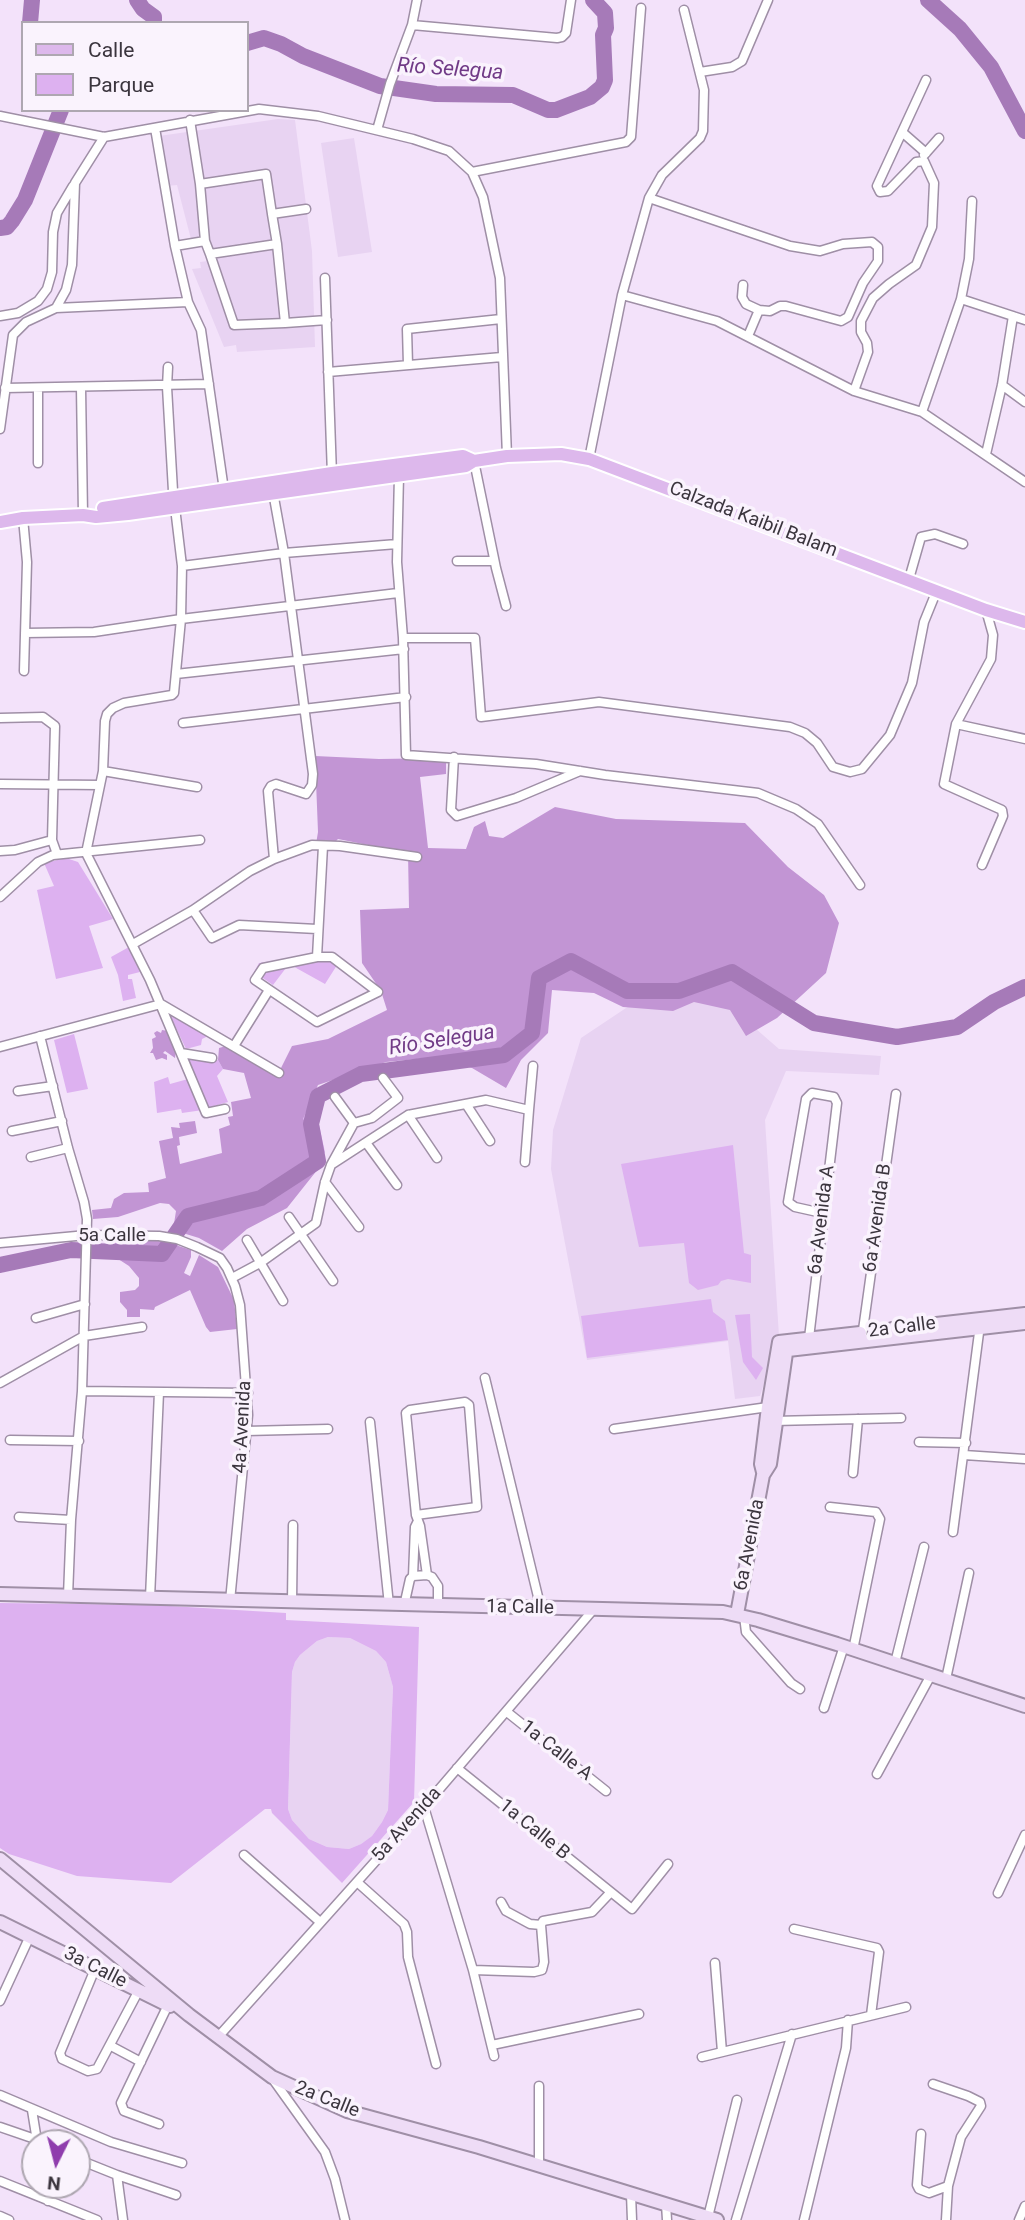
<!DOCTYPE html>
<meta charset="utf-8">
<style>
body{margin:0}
#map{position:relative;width:1025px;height:2220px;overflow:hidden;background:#f3e2fa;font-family:Roboto,sans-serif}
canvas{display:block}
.legend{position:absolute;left:21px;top:21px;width:228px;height:91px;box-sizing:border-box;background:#faf3fd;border:2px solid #aea7b1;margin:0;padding:9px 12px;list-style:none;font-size:21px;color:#3b353e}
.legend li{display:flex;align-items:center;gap:14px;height:35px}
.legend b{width:35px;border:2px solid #aea7b1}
.north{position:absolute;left:21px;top:2129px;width:70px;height:70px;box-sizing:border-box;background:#faf3fd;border:2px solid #aea7b1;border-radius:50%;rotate:186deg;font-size:19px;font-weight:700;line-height:28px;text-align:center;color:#3b353e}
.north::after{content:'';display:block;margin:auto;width:24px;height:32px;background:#8f3dad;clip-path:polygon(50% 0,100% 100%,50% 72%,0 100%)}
</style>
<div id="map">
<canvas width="1025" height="2220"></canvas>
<ul class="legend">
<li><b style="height:9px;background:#ddb8ec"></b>Calle</li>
<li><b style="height:19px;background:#ddb1f0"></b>Parque</li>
</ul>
<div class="north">N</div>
</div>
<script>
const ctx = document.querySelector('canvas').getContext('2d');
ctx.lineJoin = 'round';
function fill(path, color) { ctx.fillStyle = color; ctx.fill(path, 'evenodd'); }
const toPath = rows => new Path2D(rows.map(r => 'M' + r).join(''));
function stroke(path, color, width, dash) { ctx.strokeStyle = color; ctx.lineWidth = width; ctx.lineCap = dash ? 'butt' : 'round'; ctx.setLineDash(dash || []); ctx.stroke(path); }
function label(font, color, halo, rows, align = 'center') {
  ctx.font = font + ' Roboto,sans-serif'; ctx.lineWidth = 7; ctx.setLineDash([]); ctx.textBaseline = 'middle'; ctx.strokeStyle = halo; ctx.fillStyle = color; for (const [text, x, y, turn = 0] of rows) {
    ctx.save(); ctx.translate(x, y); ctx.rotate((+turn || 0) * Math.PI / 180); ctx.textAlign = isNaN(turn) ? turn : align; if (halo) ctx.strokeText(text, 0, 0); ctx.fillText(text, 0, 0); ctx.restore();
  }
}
const built = toPath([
 [278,119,295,120,312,251,315,347,237,352,236,345,224,347,192,269,201,268,200,262,208,261,206,247,193,247,177,185,166,186,159,136],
 [354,138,372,252,338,257,321,143],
 [707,995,740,1015,779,1049,881,1056,879,1075,786,1071,765,1120,779,1336,760,1396,735,1399,728,1341,587,1360,551,1169,553,1130,581,1038,638,1000],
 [328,1637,350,1638,376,1651,386,1662,393,1687,388,1810,382,1822,372,1836,361,1844,349,1849,327,1847,309,1839,292,1820,288,1809,292,1672,295,1662,300,1655,317,1641]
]);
const green = toPath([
 [66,858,78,862,113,919,89,926,103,968,56,979,37,890,54,886,44,863],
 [129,947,140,972,128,975,128,979,132,979,136,998,123,1001,118,975,111,957],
 [326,953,339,962,325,984,289,964,273,985,254,972,259,963],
 [169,1013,208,1036,202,1039,201,1045,186,1049],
 [74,1034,88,1089,67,1093,54,1040],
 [186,1056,218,1060,223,1069,217,1076,228,1102,207,1108],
 [454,1058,504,1058,460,1067,438,1066,381,1073,357,1081,320,1099,317,1116,325,1152,319,1164,264,1200,189,1219,179,1235,174,1233,178,1223,303,1119,312,1091,352,1071],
 [168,1077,170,1084,188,1079,203,1110,182,1113,181,1109,157,1113,154,1082],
 [733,1145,744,1253,751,1255,751,1283,728,1279,721,1281,718,1285,698,1290,689,1283,684,1243,639,1247,621,1164],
 [711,1299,713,1312,725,1321,728,1340,587,1358,581,1316],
 [750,1314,752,1357,763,1368,756,1380,743,1362,735,1315],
 [0,1603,154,1605,286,1613,286,1620,419,1627,414,1802,342,1883,272,1813,271,1809,265,1809,171,1883,77,1876,9,1854,0,1848],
 [328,1637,350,1638,376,1651,386,1662,393,1687,388,1810,382,1822,372,1836,361,1844,349,1849,327,1847,309,1839,292,1820,288,1809,292,1672,295,1662,300,1655,317,1641]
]);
const forest = toPath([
 [315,756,379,759,446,758,446,774,420,777,428,848,466,849,474,827,485,821,489,836,503,838,555,807,616,819,745,823,788,867,824,895,839,923,826,973,777,1018,746,1036,730,1010,694,1002,673,1011,623,1007,594,993,552,990,548,1033,521,1060,506,1088,472,1068,437,1057,386,1062,318,1085,303,1119,322,1147,318,1169,287,1208,247,1229,222,1251,199,1238,173,1230,176,1211,169,1204,160,1203,118,1217,93,1219,92,1210,111,1208,114,1199,124,1193,149,1192,148,1183,166,1178,159,1141,173,1138,171,1127,180,1128,179,1123,195,1121,197,1133,179,1137,180,1145,177,1146,180,1164,222,1153,219,1129,230,1125,228,1117,233,1116,231,1102,251,1098,244,1073,223,1069,218,1060,219,1048,226,1046,278,1074,292,1046,328,1039,387,1010,381,991,362,963,360,910,409,908,408,853,338,839,329,848,316,844,318,832],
 [162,1030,168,1031,176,1049,175,1058,165,1051,163,1053,167,1055,167,1060,162,1058,156,1060,153,1053,150,1053,153,1048,152,1039,156,1037,154,1033,157,1031,161,1033],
 [120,1239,160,1240,191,1250,191,1257,184,1273,190,1276,199,1255,218,1267,234,1300,237,1329,210,1332,206,1327,190,1290,155,1307,154,1310,140,1309,140,1317,127,1317,127,1310,120,1302,120,1292,135,1290,139,1286,139,1278,129,1266,112,1255,111,1241]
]);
const river = toPath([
 [137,0,143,9,154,17,154,23],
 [928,0,960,29,991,67,1025,131],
 [30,23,32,0],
 [247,43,264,38,281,44,303,56,380,86,436,94,513,95,548,110,556,110,590,97,602,87,605,80,603,35,606,28,605,13,593,0],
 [0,228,7,227,12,221,25,200,61,110],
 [0,1265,71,1250,162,1254,188,1216,261,1198,318,1161,311,1124,318,1096,361,1074,504,1055,532,1033,539,978,571,961,627,991,679,991,732,972,814,1023,897,1037,957,1027,994,1002,1025,987]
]);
const street = toPath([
 [412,25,557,38,562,37,566,33,571,0],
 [700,72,732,67,742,61,768,0],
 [0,116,104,137,259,109,318,116,413,139,449,151,472,172,483,197,500,278,507,456],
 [190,120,200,184],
 [155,128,175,246,188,302,201,330,224,490],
 [377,130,390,84,412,25,417,0],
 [902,132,926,153],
 [924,155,939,138],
 [472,172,626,142,631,137,641,8],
 [649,198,790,246,820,251,843,244,872,242,878,247,878,261,863,283,848,317,841,321,786,306,780,306,770,311,759,310,746,304,742,297,743,285],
 [205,241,200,184,266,174,272,214],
 [277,244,285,323,327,320],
 [175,246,205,241,210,254,277,244,272,214,306,209],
 [210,254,234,325,285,323],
 [325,278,332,475],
 [622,295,717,321,854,391,922,412,1025,482],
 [961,299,1025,320],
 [56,308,188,302],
 [0,316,18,313,38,301,47,289,52,272,53,232,57,213,73,186],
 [748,336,759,310],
 [408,365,407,329,501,319],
 [168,367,167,387,173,491,182,566,181,619,174,693,172,695,124,703,113,708,107,714,105,721,103,771,86,853,150,980,206,1113,225,1109],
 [328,372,502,357],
 [1002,385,1025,402],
 [5,388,209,384],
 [38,388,38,463],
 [81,388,83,515],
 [854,391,868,352,867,343,861,332,861,321,873,298,889,284,916,265,932,227,934,183,924,161,916,162,888,191,880,192,877,186,926,80],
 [922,412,961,299,969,259,972,201],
 [0,429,13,335,26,322,56,308,66,290,72,265,75,183,104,137],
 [986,454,1002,385,1013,316],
 [589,459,622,295,649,198,662,175,700,138,703,131,704,90,684,10],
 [474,461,496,568,506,606],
 [399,475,397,562,403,638,406,755,536,764,605,775,758,793,796,809,818,824,860,885],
 [273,492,284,553,313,774,312,785,306,794,276,784,271,786,268,791,274,859],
 [23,518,27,562,24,671],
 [457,561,494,561],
 [182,566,284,553,397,544],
 [909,579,921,537,935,534,963,544],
 [25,633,94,632,181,619,398,593],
 [403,638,475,638,481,717,599,702,790,727,805,733,817,743,833,767,850,772,862,769,890,735,912,683,924,622,937,590],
 [176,674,404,649],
 [0,718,43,717,55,726,52,840,57,854],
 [183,723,406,697],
 [956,724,1025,739],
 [454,757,451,810,457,816,516,798,580,771],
 [103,771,197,787],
 [0,784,100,785],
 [0,851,15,850,52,840],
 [982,865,1003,816,1002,810,944,784,956,724,991,659,993,635,986,610],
 [0,897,38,862,53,855,200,840],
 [193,910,212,938,239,925,317,929],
 [133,944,193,910,250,871,274,859,312,845,340,846,417,857],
 [317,957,332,957,378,992,317,1022,255,980,263,968,317,957],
 [317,957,323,846],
 [40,1036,68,1148,84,1202,87,1219,82,1391,71,1520,68,1596],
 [234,1046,269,990],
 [0,1047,161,1004,279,1073],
 [181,1053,212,1058],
 [18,1091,53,1086],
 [335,1097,354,1123],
 [466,1104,490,1141],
 [529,1110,533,1066],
 [408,1115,437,1158],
 [12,1131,62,1121],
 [367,1144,397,1185],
 [31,1157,68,1148],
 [331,1165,354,1123,372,1118,398,1098,383,1078],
 [325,1182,359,1227],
 [289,1217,333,1281],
 [247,1240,283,1301],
 [0,1243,87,1235,159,1236,177,1239,197,1247,220,1258,227,1268,235,1286,240,1305,248,1415,230,1601],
 [232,1278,260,1263,316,1223,325,1182,331,1165,408,1115,486,1100,529,1110,525,1162],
 [36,1318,85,1304],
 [862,1337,896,1094],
 [809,1338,837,1103,834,1097,812,1093,806,1099,788,1202,795,1207,822,1213],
 [485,1378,541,1609],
 [0,1383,84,1336,142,1327],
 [82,1391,248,1393],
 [774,1421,901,1418],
 [370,1422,389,1605],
 [614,1429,768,1407],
 [246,1431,328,1429],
 [10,1440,79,1441],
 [919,1442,966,1443],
 [964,1455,1025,1459],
 [853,1473,858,1419],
 [830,1507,876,1512,880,1519,853,1650],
 [416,1515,477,1507,469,1405,465,1402,410,1410,406,1413,416,1515,420,1526,427,1575],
 [19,1517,71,1520],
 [953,1532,980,1325],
 [413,1576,415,1527,417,1523],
 [150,1598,159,1392],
 [292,1602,293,1525],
 [404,1606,410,1579,413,1576,427,1575,432,1577,438,1586,438,1606],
 [744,1616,746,1632,791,1683,800,1689],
 [895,1663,924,1547],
 [946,1679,969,1573],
 [824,1708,844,1646],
 [507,1712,606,1791],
 [457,1768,632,1909,668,1864],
 [877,1774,931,1675],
 [424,1807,473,1970,494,2056],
 [244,1855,320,1922],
 [357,1882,404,1924,407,1932,408,1957,436,2064],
 [998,1893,1025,1835],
 [501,1902,506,1911,530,1924,541,1925],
 [794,1929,877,1948,879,1952,871,2015],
 [715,1963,722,2052],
 [95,1969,60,2053,62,2059,88,2071,97,2069,139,1990],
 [473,1970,534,1972,542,1970,544,1962,541,1925,543,1921,592,1912,610,1893],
 [0,2001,30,1936],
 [218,2037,424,1807,593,1610],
 [492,2045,639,2014],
 [111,2046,141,2062],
 [702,2057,906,2007],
 [272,2078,325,2152,335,2179,345,2220],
 [0,2095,111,2142,182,2163],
 [32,2110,37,2141],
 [159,2124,124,2111,121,2103,168,2005],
 [0,2127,35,2139,38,2143],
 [921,2134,917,2185,919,2189,929,2193,948,2186,961,2137,981,2106,980,2102,968,2096,933,2084],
 [77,2159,117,2175,123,2220],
 [539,2165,539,2086],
 [117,2175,176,2195],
 [0,2181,97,2220],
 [45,2185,48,2201],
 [631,2194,632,2220],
 [666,2204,667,2220],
 [0,2216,9,2220],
 [708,2217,737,2100],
 [736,2220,792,2034],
 [804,2220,846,2048,848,2020],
 [946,2220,948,2186],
 [1019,2220,1025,2206]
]);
const secondary = toPath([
 [892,1329,1025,1314],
 [763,1472,761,1464,768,1407,779,1342,860,1333],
 [0,1594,723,1612,758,1620,837,1644,1025,1706],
 [737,1614,763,1475,770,1464,786,1353,788,1350,1025,1323],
 [0,1859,189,2015,272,2077,347,2111,479,2147,717,2220],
 [0,1922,170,2006]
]);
const primary = toPath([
 [103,508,332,473,463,456,474,461],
 [0,522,23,518,83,515,96,517,128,514,466,466,474,461,507,456,561,454,589,459,986,610,1025,622]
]);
const streetNames = [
 ["Calzada Kaibil Balam",753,520,21],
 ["6a Avenida B",878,1218,-82],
 ["6a Avenida A",822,1220,-83],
 ["5a Calle",112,1236],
 ["2a Calle",902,1328,-7],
 ["4a Avenida",243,1427,-87],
 ["6a Avenida",750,1545,-79],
 ["1a Calle",520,1608,1],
 ["1a Calle A",556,1751,38],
 ["5a Avenida",407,1825,-48],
 ["1a Calle B",534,1830,39],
 ["3a Calle",95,1968,27],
 ["2a Calle",327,2100,22]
];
const waterNames = [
 ["Río Selegua",450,70,4],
 ["Río Selegua",442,1041,-9]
];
fill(built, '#e8d3f2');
fill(green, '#ddb1f0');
fill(forest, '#c295d4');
stroke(river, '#a67ab8', 16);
stroke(street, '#9f8fa6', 11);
stroke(secondary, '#9f8fa6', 16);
stroke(primary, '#fff', 16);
stroke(street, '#fff', 8);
stroke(secondary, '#eedcf6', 12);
stroke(primary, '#ddb8ec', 12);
label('19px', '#3b353e', '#faf3fd', streetNames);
label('italic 21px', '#713b87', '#faf3fd', waterNames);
</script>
